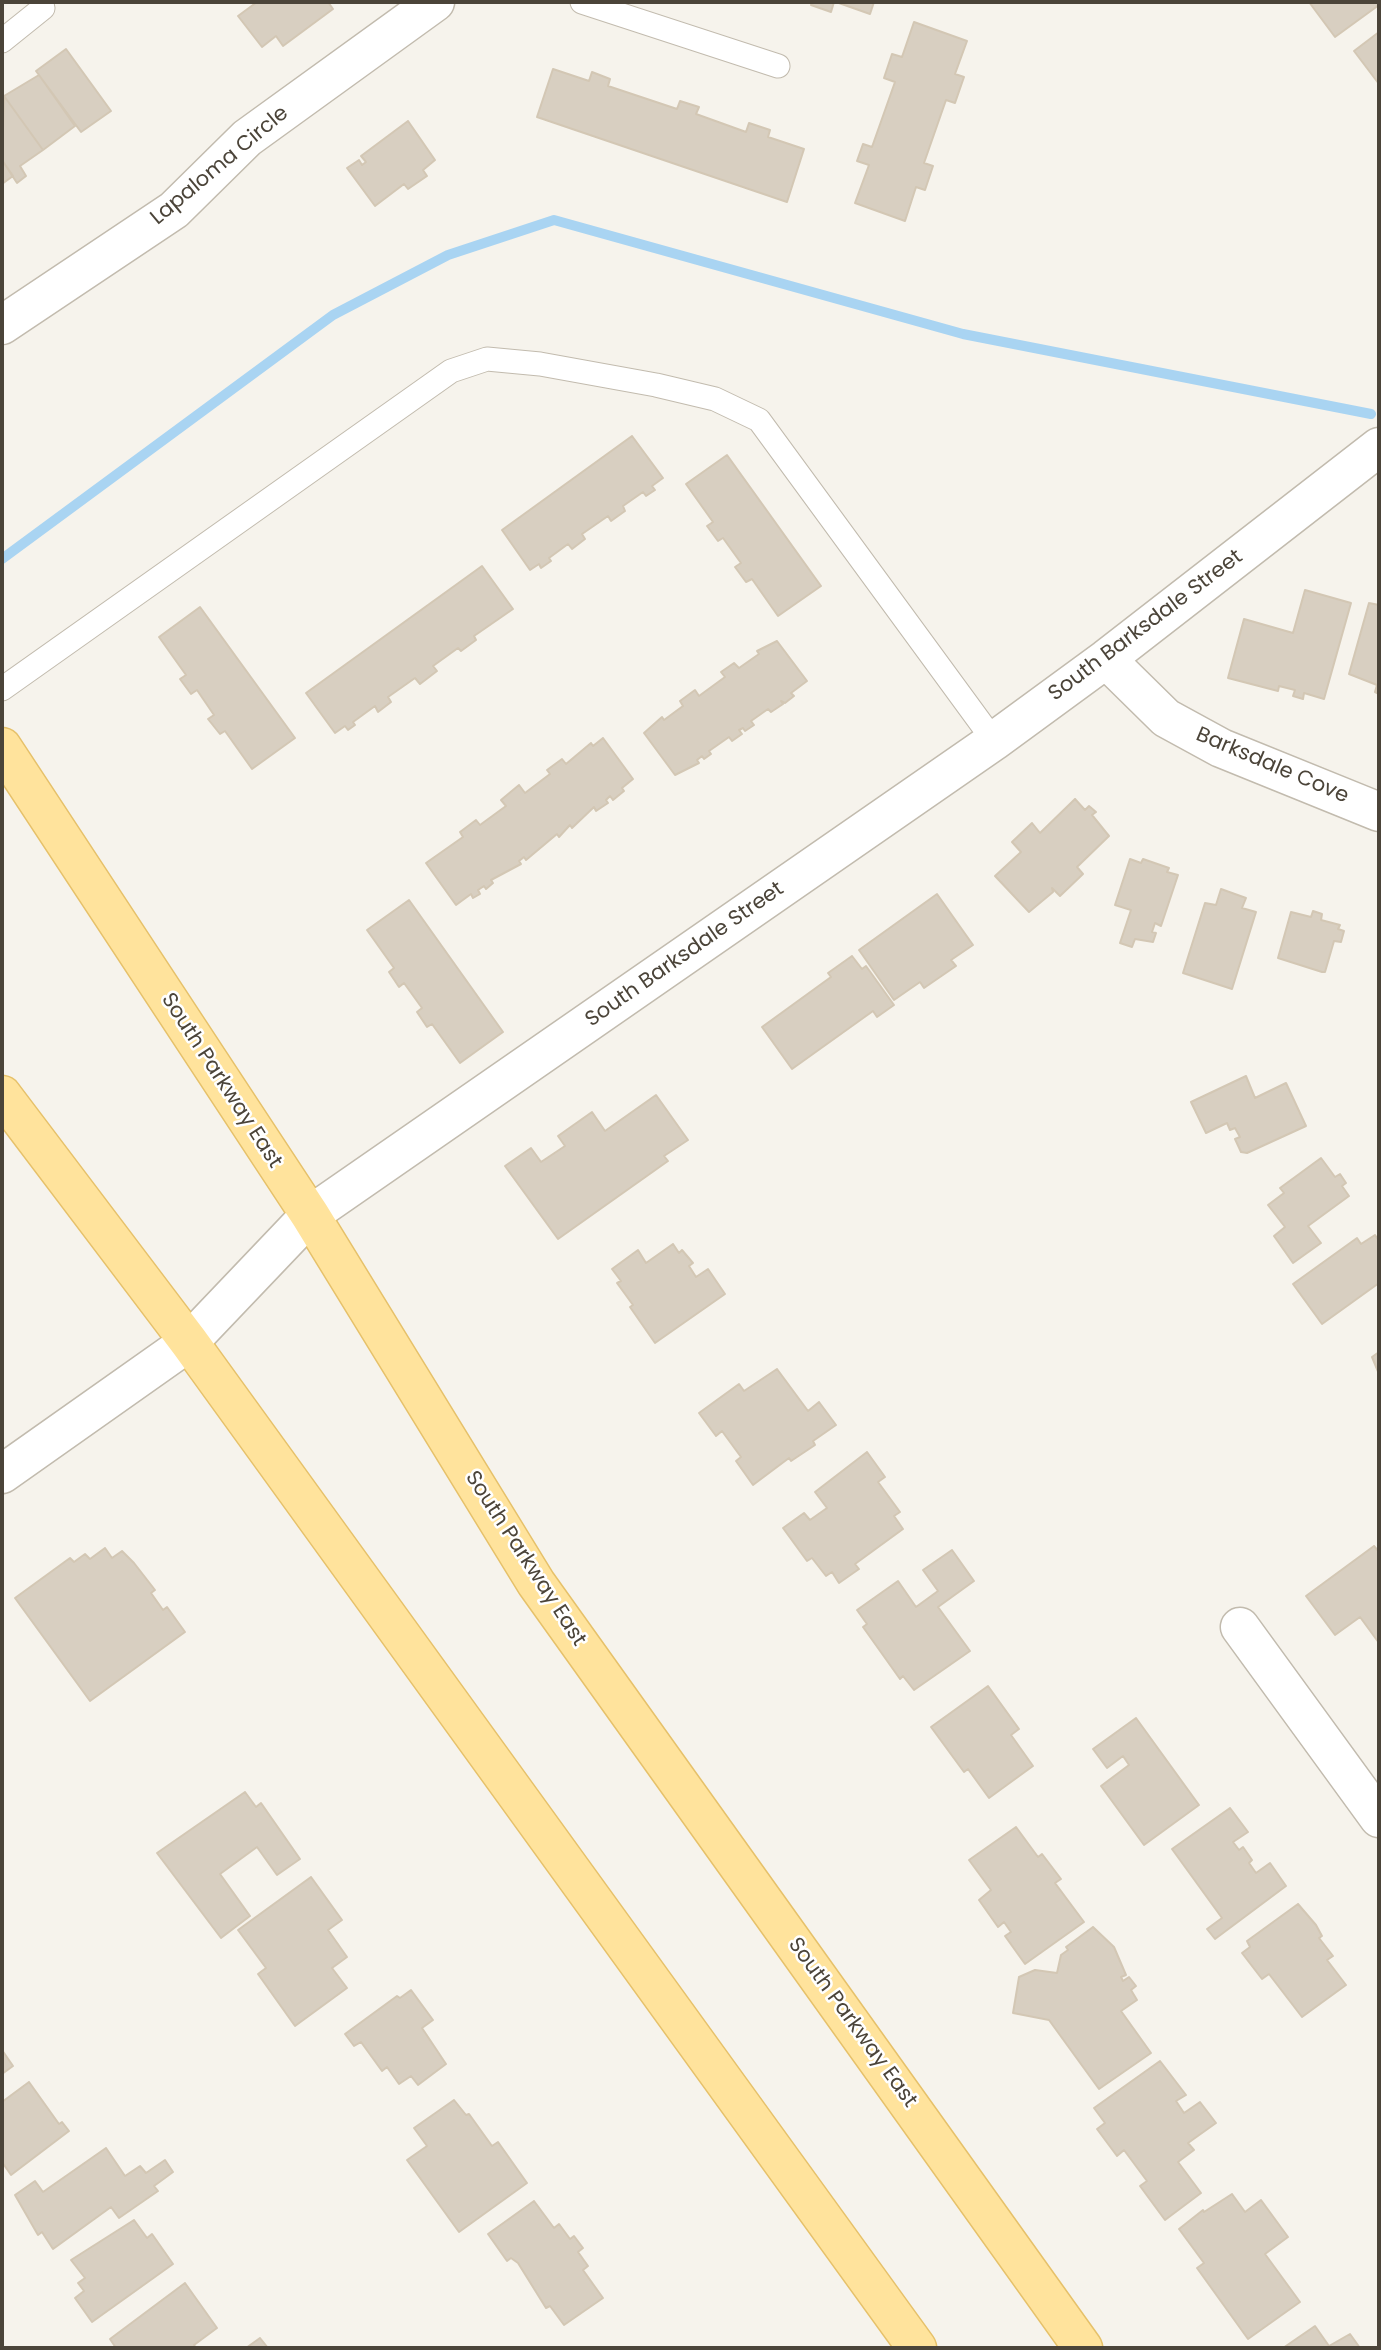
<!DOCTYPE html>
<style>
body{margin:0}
#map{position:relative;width:1381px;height:2350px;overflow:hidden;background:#f6f3ec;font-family:Poppins,sans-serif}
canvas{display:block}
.frame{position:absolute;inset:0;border:4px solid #4b4439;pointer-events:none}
</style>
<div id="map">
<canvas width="1381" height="2350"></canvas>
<div class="frame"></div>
</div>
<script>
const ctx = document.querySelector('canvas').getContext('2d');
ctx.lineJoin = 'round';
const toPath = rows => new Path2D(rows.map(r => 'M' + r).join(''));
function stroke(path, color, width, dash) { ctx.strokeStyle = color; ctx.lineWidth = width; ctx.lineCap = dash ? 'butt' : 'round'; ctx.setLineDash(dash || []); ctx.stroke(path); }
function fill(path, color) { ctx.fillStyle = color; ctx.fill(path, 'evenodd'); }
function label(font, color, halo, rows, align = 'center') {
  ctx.font = font + ' Poppins,sans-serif'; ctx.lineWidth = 5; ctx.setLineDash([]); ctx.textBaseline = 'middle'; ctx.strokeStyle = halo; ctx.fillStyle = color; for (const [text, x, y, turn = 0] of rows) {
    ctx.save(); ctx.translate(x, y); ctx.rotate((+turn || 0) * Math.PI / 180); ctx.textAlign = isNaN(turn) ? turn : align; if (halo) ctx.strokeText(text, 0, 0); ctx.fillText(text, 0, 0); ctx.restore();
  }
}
const stream = toPath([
 [2,559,333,315,448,255,554,220,963,334,1371,414]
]);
const building = toPath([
 [257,2,328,2,333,9,283,46,276,36,262,47,238,16,257,2],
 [812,2,834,2,831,12,811,5,812,2],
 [836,2,874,2,870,14,836,2],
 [1309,2,1379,2,1379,5,1335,37,1309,2],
 [914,22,967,41,955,74,964,77,955,103,946,100,924,163,933,166,925,190,916,187,905,221,855,203,869,165,857,161,863,144,872,147,895,82,884,78,892,54,902,57,914,22],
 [1379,32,1379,84,1354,51,1379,32],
 [66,49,111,111,81,132,36,71,66,49],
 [553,69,589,81,592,72,610,79,608,86,677,109,680,101,699,107,696,114,746,132,749,123,770,130,768,137,804,149,787,202,537,117,553,69],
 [39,75,75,126,43,150,4,96,39,75],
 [4,96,43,150,20,166,26,176,17,183,2,160,4,96],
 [408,121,435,160,423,170,427,176,408,189,404,184,375,206,347,168,359,160,362,165,366,162,361,156,408,121],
 [2,160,13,176,2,184,2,160],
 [632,436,663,478,652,486,655,490,646,496,643,492,623,506,625,511,611,521,608,516,582,534,585,539,572,549,568,544,549,558,551,561,541,568,539,564,530,570,502,530,632,436],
 [727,455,821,586,778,616,752,579,746,582,735,567,741,563,723,538,718,541,707,526,713,522,686,484,727,455],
 [482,566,513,609,474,636,476,640,461,651,458,648,433,666,437,671,420,684,415,678,388,697,391,702,378,712,375,706,353,722,355,725,348,730,345,726,335,733,306,693,482,566],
 [1305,590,1351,603,1324,699,1304,693,1303,699,1293,696,1295,690,1279,686,1278,691,1228,678,1244,619,1293,633,1305,590],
 [1369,603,1379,605,1379,694,1375,692,1377,685,1349,674,1369,603],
 [200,607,295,738,252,769,225,731,220,734,208,719,214,715,197,690,191,694,180,679,186,675,159,637,200,607],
 [777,641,807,681,791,693,794,696,785,703,781,701,783,704,771,712,768,709,751,721,754,725,745,731,743,728,739,730,742,734,732,741,729,737,709,751,711,754,704,759,702,756,697,760,699,763,675,775,644,733,662,717,664,720,683,706,680,701,695,690,699,696,725,677,721,672,734,663,739,668,759,654,757,651,777,641],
 [603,738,633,779,622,788,624,791,613,800,610,796,606,800,608,803,596,811,594,807,572,828,570,825,559,837,557,834,526,860,524,857,519,861,521,864,491,880,493,883,486,889,484,886,478,890,480,894,473,898,471,894,456,905,426,863,463,837,460,832,476,820,480,825,506,806,501,800,519,785,525,793,550,774,547,770,562,759,566,764,591,743,593,746,603,738],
 [1075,799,1085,810,1089,806,1096,812,1092,815,1109,836,1077,867,1083,874,1060,896,1052,888,1053,892,1029,912,995,876,1021,852,1012,842,1032,823,1040,833,1075,799],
 [1130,859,1141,863,1143,859,1169,868,1167,872,1178,875,1161,926,1155,923,1152,932,1156,933,1153,942,1135,939,1132,947,1120,943,1131,910,1115,905,1130,859],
 [1221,889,1246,898,1242,908,1256,912,1232,989,1183,973,1205,903,1216,905,1221,889],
 [937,894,973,945,951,960,956,966,924,988,920,982,894,1000,859,950,937,894],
 [409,900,503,1032,460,1063,432,1024,427,1027,417,1012,422,1008,404,983,399,987,389,972,394,968,367,930,409,900],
 [1313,911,1322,914,1321,920,1340,925,1338,929,1344,931,1341,942,1334,941,1325,972,1322,972,1278,958,1291,912,1311,917,1313,911],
 [852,956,862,969,866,966,894,1005,877,1017,873,1011,792,1069,762,1027,831,977,828,973,852,956],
 [1246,1076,1255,1098,1286,1083,1306,1126,1247,1153,1241,1152,1235,1139,1240,1137,1235,1128,1230,1130,1227,1123,1206,1133,1191,1102,1246,1076],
 [656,1095,688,1140,664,1156,668,1161,558,1239,505,1166,531,1148,541,1162,565,1146,558,1136,592,1112,605,1131,656,1095],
 [1321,1158,1335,1177,1340,1174,1346,1183,1342,1186,1349,1196,1308,1226,1321,1243,1293,1263,1274,1236,1285,1227,1268,1205,1284,1193,1280,1188,1321,1158],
 [1375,1235,1379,1241,1379,1283,1322,1324,1293,1284,1357,1238,1361,1244,1375,1235],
 [673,1244,679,1253,682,1250,693,1263,689,1266,696,1277,708,1269,725,1294,655,1343,630,1307,633,1305,617,1283,621,1281,612,1269,638,1250,646,1263,673,1244],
 [1379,1352,1379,1374,1372,1357,1379,1352],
 [777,1369,808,1411,819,1402,836,1425,813,1441,815,1445,791,1461,789,1458,753,1485,736,1461,741,1457,722,1431,716,1436,699,1413,739,1384,744,1391,777,1369],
 [867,1452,885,1477,878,1482,900,1512,894,1516,903,1529,855,1564,859,1569,839,1583,832,1572,826,1576,812,1558,807,1561,783,1528,804,1513,810,1520,827,1508,815,1492,867,1452],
 [1374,1546,1379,1552,1379,1643,1360,1617,1335,1635,1306,1596,1374,1546],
 [105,1548,112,1558,122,1551,134,1563,155,1590,151,1593,163,1610,167,1607,185,1632,90,1701,15,1598,70,1558,74,1562,85,1554,90,1559,105,1548],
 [952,1550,974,1581,938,1607,970,1651,914,1690,903,1676,900,1679,863,1627,867,1624,857,1610,898,1581,916,1607,938,1591,923,1570,952,1550],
 [988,1686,1019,1729,1011,1735,1033,1766,989,1798,968,1769,964,1772,931,1727,988,1686],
 [1136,1718,1199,1805,1144,1845,1101,1786,1129,1765,1123,1756,1107,1768,1093,1749,1136,1718],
 [245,1792,256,1807,261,1803,300,1859,277,1875,257,1847,220,1874,250,1916,221,1938,157,1853,245,1792],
 [1230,1808,1248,1832,1233,1842,1239,1850,1243,1847,1252,1860,1249,1863,1256,1873,1270,1863,1286,1886,1215,1939,1207,1929,1222,1918,1172,1849,1230,1808],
 [1016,1827,1038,1857,1042,1854,1061,1879,1055,1883,1084,1922,1025,1964,1005,1936,1011,1932,1004,1922,998,1927,979,1900,991,1890,969,1860,1016,1827],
 [311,1877,342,1920,328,1930,347,1957,332,1968,347,1988,295,2026,258,1974,266,1968,238,1930,311,1877],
 [1298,1904,1316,1925,1322,1936,1319,1938,1333,1956,1327,1960,1346,1985,1302,2017,1269,1974,1262,1979,1242,1953,1250,1947,1247,1941,1298,1904],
 [1093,1927,1114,1947,1126,1975,1121,1977,1123,1981,1129,1977,1136,1986,1131,1990,1137,2000,1121,2011,1151,2053,1099,2089,1049,2020,1013,2013,1019,1977,1035,1970,1057,1973,1061,1955,1068,1950,1066,1947,1093,1927],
 [411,1990,433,2020,422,2028,446,2064,418,2085,411,2076,399,2084,387,2067,382,2071,361,2042,354,2046,345,2034,397,1996,400,1998,411,1990],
 [2,2050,13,2066,2,2074,2,2050],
 [1160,2061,1186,2095,1176,2101,1184,2113,1200,2102,1216,2123,1188,2143,1194,2150,1178,2162,1201,2193,1165,2220,1140,2186,1147,2181,1124,2150,1117,2156,1097,2129,1105,2123,1094,2108,1160,2061],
 [29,2082,59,2124,62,2122,69,2131,11,2175,2,2162,2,2102,29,2082],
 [454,2100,466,2115,469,2114,492,2146,498,2142,527,2183,459,2232,407,2160,427,2146,414,2128,454,2100],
 [106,2148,125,2176,140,2166,146,2173,165,2160,173,2172,154,2186,158,2191,119,2218,111,2207,53,2249,42,2232,38,2235,15,2195,35,2181,43,2192,106,2148],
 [1232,2194,1245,2212,1261,2200,1288,2237,1265,2254,1300,2302,1248,2339,1197,2268,1204,2263,1179,2229,1203,2210,1204,2212,1232,2194],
 [534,2201,554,2228,559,2224,570,2239,574,2236,583,2248,578,2252,588,2266,583,2270,603,2298,564,2325,550,2306,546,2308,518,2263,511,2258,507,2261,488,2234,534,2201],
 [134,2220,147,2238,152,2234,173,2264,92,2322,75,2298,84,2291,78,2283,85,2278,71,2260,134,2220],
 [185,2283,217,2328,194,2345,196,2348,116,2348,110,2339,185,2283],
 [1315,2326,1329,2346,1350,2334,1360,2348,1283,2348,1315,2326],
 [260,2338,268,2348,246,2348,260,2338]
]);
const service = toPath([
 [582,2,778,66],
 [2,41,43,8],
 [2,689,451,371,487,359,540,364,656,385,715,399,759,420,994,741]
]);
const minor = toPath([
 [2,325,174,210,247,138,435,2],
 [1106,659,1166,718,1221,748,1379,812],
 [2,1474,189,1342,310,1215,994,741,1106,659,1379,447],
 [1240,1627,1379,1818]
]);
const primary = toPath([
 [2,747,310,1215,536,1583,1083,2348],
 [2,1095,189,1342,917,2348]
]);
const streetNames = [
 ["Lapaloma Circle",220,166,-40],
 ["South Barksdale Street",1146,626,-37],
 ["Barksdale Cove",1272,766,23],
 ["South Barksdale Street",685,955,-35],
 ["South Parkway East",221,1081,57],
 ["South Parkway East",525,1559,57],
 ["South Parkway East",852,2023,54]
];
stroke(stream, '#a9d4f2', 10);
fill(building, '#d8cfc1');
stroke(building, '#d3c7b4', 2);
stroke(service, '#c2bbae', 25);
stroke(minor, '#c2bbae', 41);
stroke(primary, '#e6c16a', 41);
stroke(service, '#fff', 23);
stroke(minor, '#fff', 38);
stroke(primary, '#ffe39c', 38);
label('21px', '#4b4439', '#fff', streetNames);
</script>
